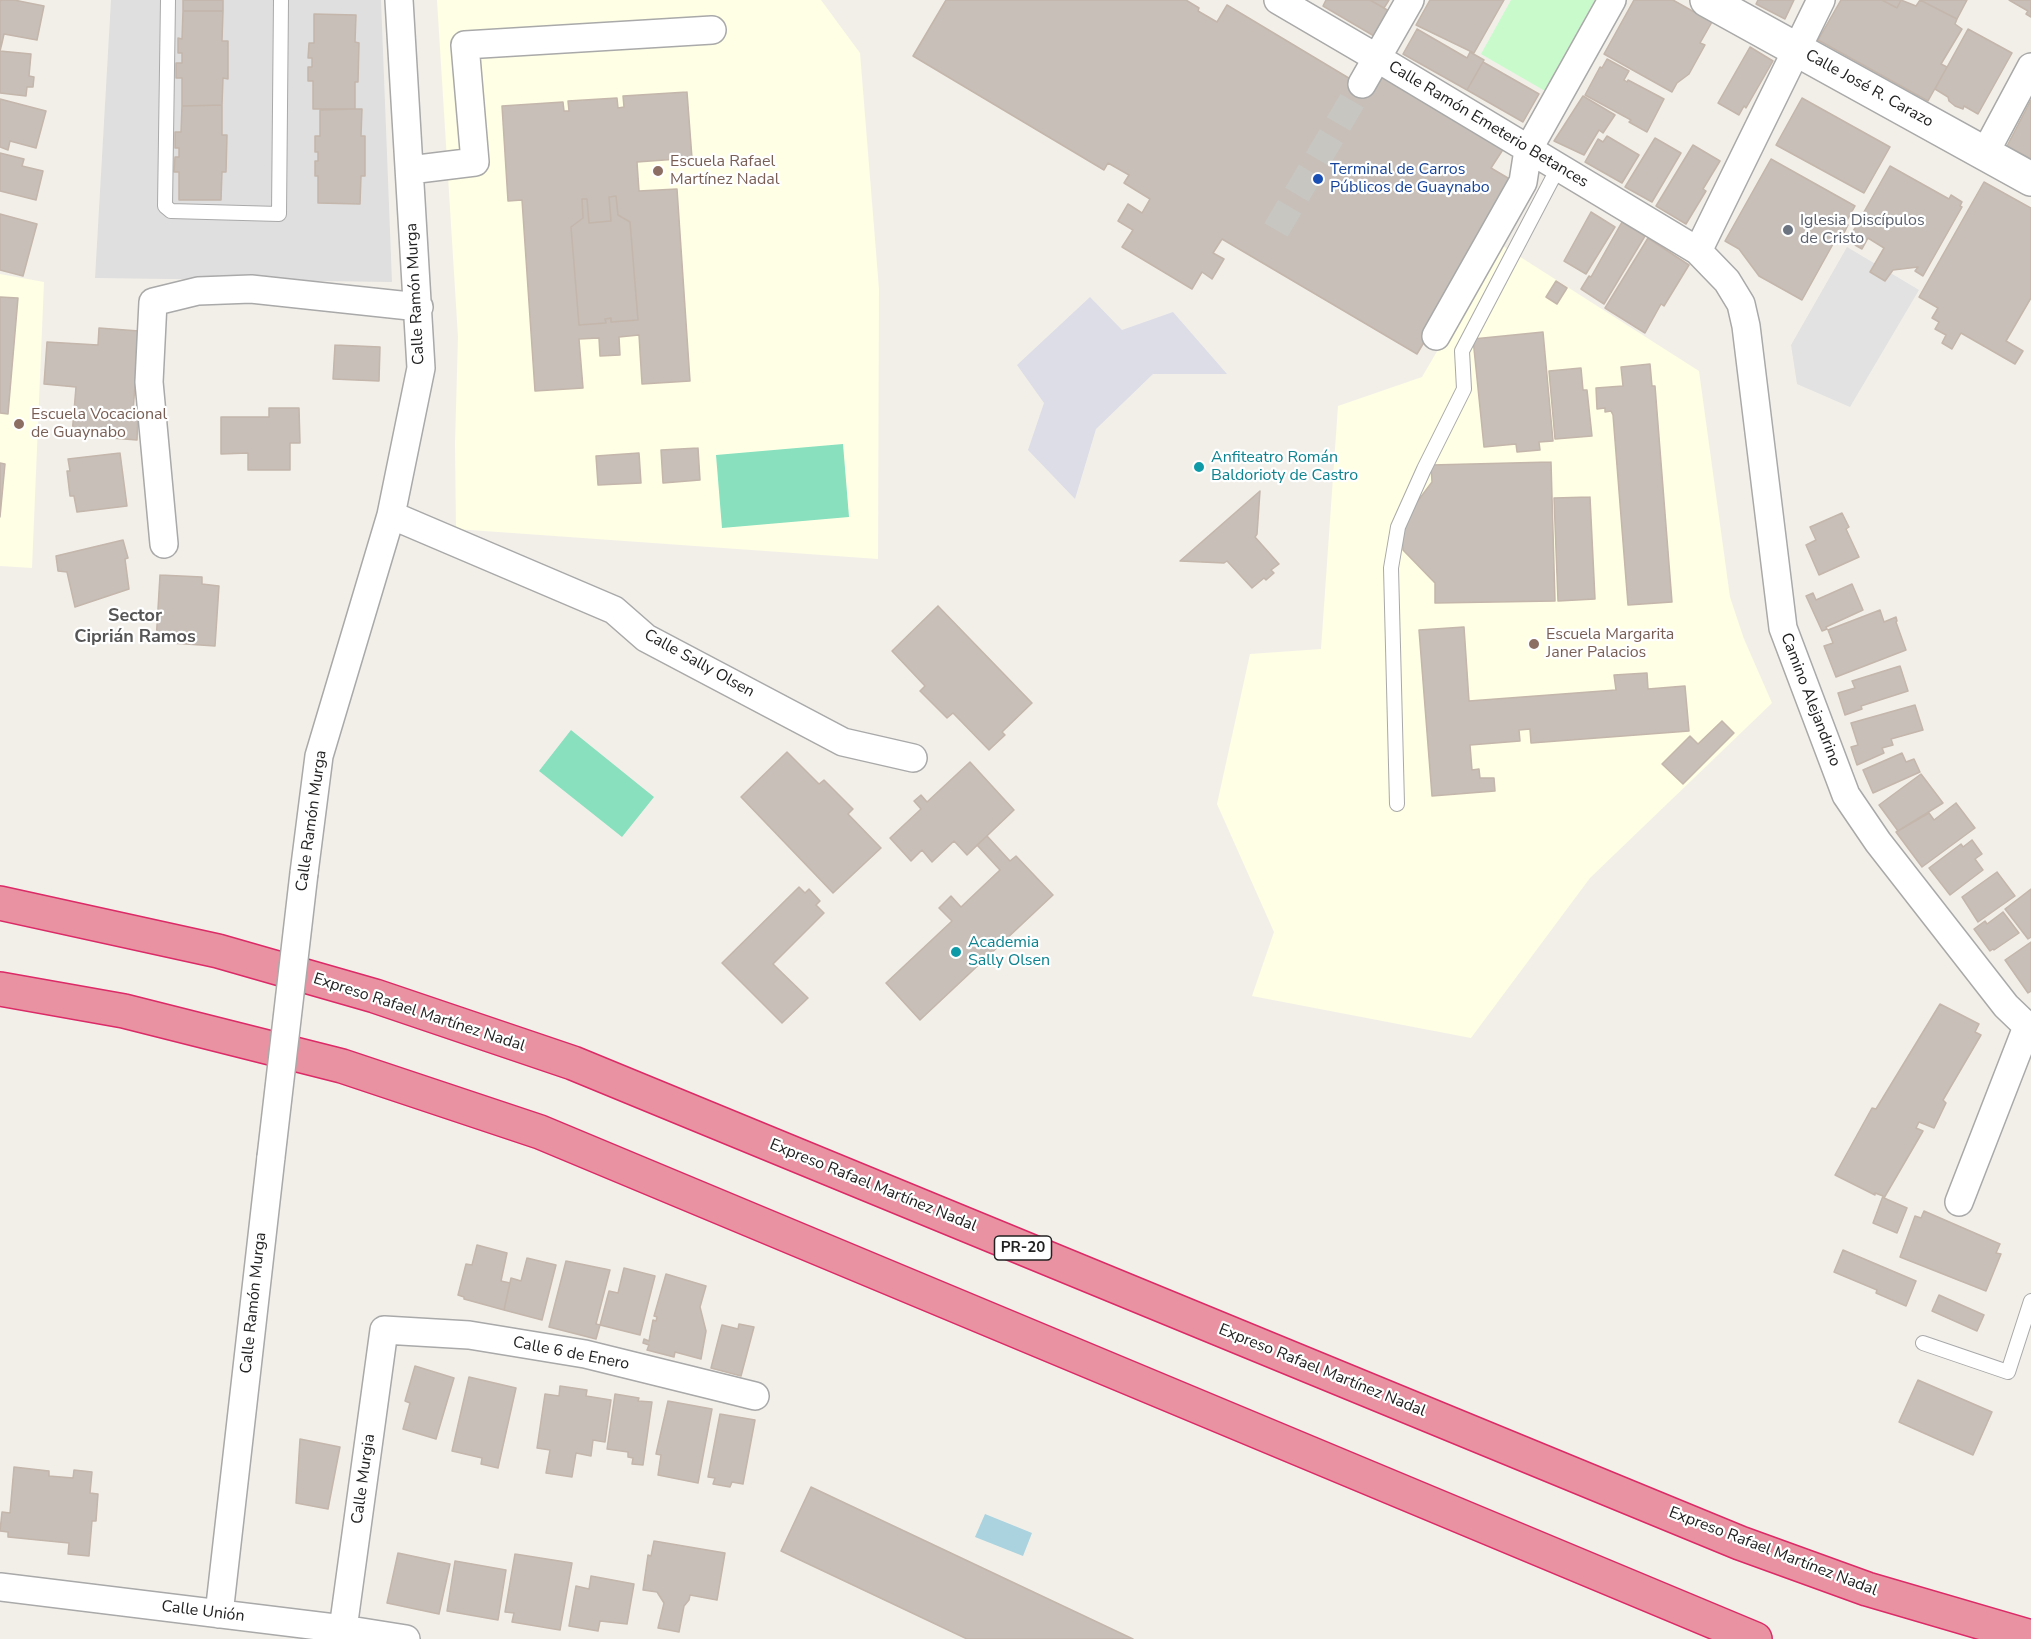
<!DOCTYPE html>
<meta charset="utf-8">
<style>
body{margin:0}
canvas{display:block;background:#f2efe9}
</style>
<canvas width="2031" height="1639"></canvas>
<script>
const ctx = document.querySelector('canvas').getContext('2d');
ctx.lineJoin = 'round';
function fill(path, color) { ctx.fillStyle = color; ctx.fill(path, 'evenodd'); }
const toPath = rows => new Path2D(rows.map(r => 'M' + r).join(''));
function stroke(path, color, width, dash) { ctx.strokeStyle = color; ctx.lineWidth = width; ctx.lineCap = dash ? 'butt' : 'round'; ctx.setLineDash(dash || []); ctx.stroke(path); }
function label(font, color, halo, rows, align = 'center') {
  ctx.font = font + ' "Nunito Sans",sans-serif'; ctx.lineWidth = 4.5; ctx.setLineDash([]); ctx.textBaseline = 'middle'; ctx.strokeStyle = halo; ctx.fillStyle = color; for (const [text, x, y, turn = 0] of rows) {
    ctx.save(); ctx.translate(x, y); ctx.rotate((+turn || 0) * Math.PI / 180); ctx.textAlign = isNaN(turn) ? turn : align; if (halo) ctx.strokeText(text, 0, 0); ctx.fillText(text, 0, 0); ctx.restore();
  }
}
const residential = toPath([
 [111,0,381,0,392,282,95,278]
]);
const education = toPath([
 [437,0,821,0,860,53,879,289,878,559,456,529,455,444,458,337],
 [1500,244,1699,371,1730,597,1744,639,1772,703,1590,878,1471,1038,1252,996,1274,932,1217,804,1250,654,1321,649,1338,406,1422,377],
 [0,274,44,282,32,568,0,566]
]);
const park = toPath([
 [1511,0,1595,0,1545,91,1481,54]
]);
const pitch = toPath([
 [843,444,849,517,722,528,716,455],
 [571,730,654,797,622,837,539,771]
]);
const parking = toPath([
 [1847,247,1919,290,1850,407,1797,384,1791,345]
]);
const plaza = toPath([
 [1090,297,1122,330,1173,312,1227,374,1153,374,1096,429,1075,499,1028,450,1044,403,1017,365]
]);
const water = toPath([
 [985,1514,1032,1533,1023,1556,975,1537]
]);
const building = toPath([
 [0,0,14,0,44,6,37,40,4,34,2,43,0,42,0,0],
 [183,0,223,0,223,11,183,11,183,0],
 [946,0,1186,0,1199,8,1198,11,1217,22,1227,5,1352,80,1375,72,1504,148,1491,168,1518,184,1417,354,1222,239,1213,253,1224,259,1212,279,1202,272,1192,289,1122,247,1133,230,1118,221,1128,204,1142,213,1150,199,1124,183,1129,175,1108,163,1104,170,913,56,946,0],
 [1326,0,1370,0,1389,11,1374,36,1323,6,1326,0],
 [1370,0,1389,0,1384,8,1370,0],
 [1430,0,1504,0,1474,53,1416,25,1430,0],
 [1634,0,1673,0,1712,22,1700,43,1705,45,1689,74,1677,83,1672,92,1604,54,1634,0],
 [1758,0,1794,0,1785,19,1756,4,1758,0],
 [1841,0,1882,0,1897,8,1901,0,1916,6,1920,0,1957,19,1955,24,1962,29,1941,64,1947,67,1928,101,1818,40,1841,0],
 [1882,0,1901,0,1897,8,1882,0],
 [1920,0,1967,0,1957,19,1920,0],
 [2009,0,2031,0,2031,17,2026,14,2028,11,2009,0],
 [183,11,223,11,222,41,228,41,228,79,223,78,222,105,182,106,182,78,176,78,176,63,182,63,182,53,178,53,178,38,182,39,183,11],
 [314,14,356,15,355,42,359,43,358,82,355,82,355,109,313,109,313,81,308,81,308,67,312,67,312,58,308,58,309,43,314,43,314,14],
 [1417,29,1467,58,1470,52,1484,60,1467,90,1403,54,1417,29],
 [1968,29,2012,53,1978,114,1964,106,1963,109,1955,106,1949,101,1948,97,1935,89,1968,29],
 [0,42,2,43,0,51,31,54,29,76,34,77,33,87,27,87,26,96,0,93,0,42],
 [1750,47,1773,61,1746,108,1744,106,1739,115,1718,103,1750,47],
 [1607,59,1629,71,1624,80,1627,82,1628,80,1664,99,1647,132,1629,122,1631,120,1585,95,1600,67,1602,68,1607,59],
 [1483,62,1539,94,1523,122,1467,90,1483,62],
 [687,92,692,158,637,162,639,191,677,189,690,381,642,384,639,335,619,337,620,355,600,356,599,338,579,339,583,388,535,391,522,200,508,201,502,106,563,102,564,111,569,111,568,101,617,98,618,108,624,107,623,96,687,92],
 [616,196,618,215,630,222,638,320,611,322,611,318,605,319,606,323,579,325,571,227,583,218,582,199,587,199,589,223,611,221,609,197,616,196],
 [1583,96,1615,115,1603,133,1599,130,1584,155,1554,141,1583,96],
 [1802,98,1890,147,1864,193,1776,145,1802,98],
 [0,99,46,111,36,148,10,141,8,150,0,147,0,99],
 [2031,100,2031,159,2007,146,2031,100],
 [222,105,222,135,227,135,226,172,222,172,221,200,179,200,179,172,174,172,175,157,179,157,179,148,175,148,175,132,181,132,182,106,222,105],
 [355,109,362,109,361,136,365,136,365,176,361,176,360,204,318,203,318,176,315,176,315,161,318,161,318,152,315,152,315,136,320,136,320,110,355,109],
 [1607,136,1639,155,1622,183,1585,162,1598,139,1603,142,1607,136],
 [1655,138,1681,153,1652,202,1625,187,1655,138],
 [1693,145,1720,161,1703,189,1706,191,1686,224,1656,206,1693,145],
 [0,153,24,159,22,166,43,171,36,200,0,191,0,153],
 [1771,159,1855,206,1845,224,1848,225,1842,237,1838,235,1802,300,1759,276,1739,249,1725,241,1771,159],
 [1890,166,1949,199,1951,195,1962,202,1960,206,1962,207,1923,276,1915,271,1918,267,1893,270,1885,281,1870,272,1884,248,1868,238,1862,249,1855,245,1860,238,1852,233,1890,166],
 [1984,182,2031,208,2031,298,2006,341,2023,351,2015,364,1961,333,1952,349,1942,343,1946,335,1935,329,1939,322,1932,318,1938,308,1919,297,1984,182],
 [616,196,618,215,630,222,638,320,611,322,611,318,605,319,606,323,579,325,571,227,583,218,582,199,587,199,589,223,611,221,609,197,616,196],
 [1591,212,1615,227,1586,274,1564,261,1591,212],
 [0,214,37,224,23,276,0,270,0,214],
 [1622,222,1645,236,1604,304,1581,289,1589,276,1591,277,1622,222],
 [1648,238,1689,265,1664,306,1661,304,1645,333,1605,308,1648,238],
 [1556,281,1567,288,1557,304,1546,297,1556,281],
 [0,297,18,298,8,414,0,413,0,297],
 [99,328,139,331,133,412,138,413,137,440,72,435,76,387,44,384,47,342,98,345,99,328],
 [1543,332,1553,441,1539,442,1540,450,1517,452,1516,444,1484,447,1473,339,1543,332],
 [335,345,380,347,379,381,333,379,335,345],
 [1650,364,1652,386,1655,386,1672,602,1628,605,1613,415,1611,411,1605,412,1605,408,1597,409,1596,388,1623,386,1621,367,1650,364],
 [1581,368,1583,390,1587,390,1592,436,1555,439,1549,371,1581,368],
 [269,408,299,408,300,443,290,443,290,470,248,470,248,453,221,454,221,417,269,417,269,408],
 [698,448,700,480,663,483,661,450,698,448],
 [120,453,127,506,77,512,74,496,70,496,67,471,70,471,68,459,120,453],
 [639,453,641,483,598,485,596,456,639,453],
 [1551,462,1555,601,1435,603,1435,583,1403,550,1402,522,1432,482,1431,465,1551,462],
 [0,463,5,464,0,517,0,463],
 [1260,491,1257,534,1255,537,1279,564,1271,570,1274,573,1266,580,1264,578,1252,588,1227,561,1224,563,1180,561,1260,491],
 [1590,497,1595,599,1558,601,1554,498,1590,497],
 [1842,513,1849,527,1846,529,1859,557,1819,575,1806,545,1816,540,1810,527,1842,513],
 [123,540,128,558,125,559,129,589,75,607,67,572,58,571,56,556,123,540],
 [160,575,202,577,202,584,219,586,215,646,156,642,160,575],
 [1852,584,1863,610,1826,627,1827,629,1822,631,1806,596,1813,593,1816,600,1852,584],
 [938,606,1032,703,1002,732,1005,735,989,750,953,713,947,718,920,691,925,686,892,651,938,606],
 [1880,610,1884,622,1896,617,1897,621,1896,622,1906,650,1836,677,1824,646,1833,643,1828,630,1880,610],
 [1464,627,1469,701,1616,690,1614,675,1647,673,1648,689,1685,686,1689,731,1531,743,1530,729,1519,730,1520,741,1470,745,1472,770,1479,769,1480,778,1494,778,1495,791,1432,796,1419,630,1464,627],
 [1900,666,1908,691,1861,706,1862,709,1845,715,1838,693,1855,688,1852,681,1900,666],
 [1915,705,1923,730,1891,739,1893,745,1882,748,1884,753,1857,765,1851,747,1858,745,1851,723,1915,705],
 [1722,721,1734,733,1683,784,1662,764,1690,736,1698,744,1722,721],
 [787,752,819,784,824,780,853,809,848,814,881,848,833,893,741,797,787,752],
 [1902,753,1906,762,1914,759,1920,772,1873,793,1863,770,1902,753],
 [970,762,1014,810,967,855,954,841,932,862,922,850,911,861,890,838,921,809,914,801,921,795,927,802,970,762],
 [1921,774,1943,803,1898,831,1879,805,1921,774],
 [1956,803,1975,828,1922,867,1896,832,1929,813,1934,820,1956,803],
 [987,836,1010,861,1016,856,1053,895,920,1020,886,983,952,921,939,908,951,896,961,907,1000,870,977,845,987,836],
 [1972,840,1982,854,1975,859,1983,870,1950,895,1929,868,1961,844,1963,847,1972,840],
 [1997,872,2015,896,1978,922,1962,897,1997,872],
 [799,887,805,893,809,889,820,901,816,905,824,913,773,964,808,998,782,1023,722,963,799,887],
 [2031,889,2031,937,2028,939,2005,909,2031,889],
 [2003,912,2019,933,1994,950,1993,949,1990,951,1974,929,1985,921,1987,924,2003,912],
 [2031,942,2031,991,2028,993,2005,960,2031,942],
 [1940,1004,1979,1024,1975,1032,1981,1035,1943,1100,1946,1103,1934,1128,1919,1122,1916,1128,1923,1131,1884,1198,1907,1208,1897,1233,1873,1223,1883,1196,1875,1193,1875,1195,1835,1175,1872,1108,1876,1109,1940,1004],
 [1924,1211,2000,1244,1996,1253,2001,1254,1986,1291,1900,1257,1915,1216,1921,1218,1924,1211],
 [477,1245,507,1253,501,1281,510,1283,504,1310,464,1299,464,1297,458,1295,466,1264,472,1265,477,1245],
 [1843,1250,1916,1281,1906,1306,1876,1293,1877,1290,1834,1272,1843,1250],
 [527,1258,556,1265,542,1320,504,1310,511,1278,521,1281,527,1258],
 [566,1261,610,1270,596,1324,600,1325,596,1339,549,1327,566,1261],
 [624,1268,655,1276,640,1335,600,1325,609,1291,618,1293,624,1268],
 [666,1274,706,1286,700,1307,706,1331,701,1359,675,1352,674,1357,647,1350,649,1345,643,1343,644,1339,649,1341,653,1320,656,1321,657,1317,654,1316,666,1274],
 [1939,1295,1984,1315,1977,1331,1932,1311,1939,1295],
 [739,1324,754,1327,741,1376,711,1368,722,1325,738,1329,739,1324],
 [415,1366,454,1378,436,1439,403,1429,410,1403,405,1401,415,1366],
 [469,1377,516,1388,498,1468,481,1464,482,1458,452,1451,469,1377],
 [1918,1380,1992,1412,1973,1455,1899,1422,1918,1380],
 [560,1386,587,1390,586,1396,611,1400,605,1442,593,1440,591,1456,576,1453,572,1477,546,1473,550,1450,537,1448,545,1394,559,1396,560,1386],
 [615,1394,639,1398,638,1401,652,1402,643,1465,632,1464,633,1458,628,1457,628,1452,607,1449,615,1394],
 [668,1401,712,1409,698,1483,658,1475,661,1455,656,1454,668,1401],
 [720,1414,755,1420,743,1484,732,1482,730,1487,713,1484,715,1478,708,1477,720,1414],
 [300,1439,340,1447,328,1509,296,1503,300,1439],
 [14,1467,49,1471,49,1476,73,1478,74,1470,92,1472,90,1493,98,1494,96,1521,92,1521,89,1556,68,1554,69,1543,8,1537,8,1532,0,1531,2,1512,10,1513,14,1467],
 [811,1487,1133,1639,967,1639,781,1551,811,1487],
 [654,1541,725,1553,717,1600,690,1595,689,1600,684,1606,679,1632,658,1628,664,1603,657,1592,643,1590,648,1555,651,1556,654,1541],
 [398,1553,450,1564,439,1614,387,1603,398,1553],
 [515,1554,572,1563,560,1630,512,1622,514,1613,505,1612,515,1554],
 [455,1561,506,1570,498,1620,447,1611,455,1561],
 [591,1576,634,1584,627,1624,600,1621,598,1631,569,1626,576,1586,589,1589,591,1576]
]);
const minorTunnel = toPath([
 [1276,230,1362,84]
]);
const service = toPath([
 [168,0,165,206,171,211,279,214,281,0],
 [1397,804,1391,568,1398,527,1424,469,1464,389,1462,351,1558,168],
 [1923,1343,2008,1372,2031,1301]
]);
const minor = toPath([
 [1278,0,1377,58,1698,251,1727,281,1741,304,1746,326,1783,628,1846,795,1878,842,2006,1006,2031,1030],
 [1362,84,1410,0],
 [1985,153,2031,67],
 [410,170,475,162,465,45,712,30],
 [1698,251,1821,0],
 [1436,336,1523,182,1528,150,1612,0],
 [391,515,614,610,646,638,843,742,913,758],
 [164,544,149,382,153,302,198,291,251,289,419,307],
 [304,873,319,756,391,515,421,368,399,0],
 [1959,1202,2027,1027],
 [0,1587,343,1629,406,1639],
 [219,1614,271,1157],
 [343,1629,384,1330,469,1335,585,1354,755,1396]
]);
const tertiary = toPath([
 [1707,0,2031,179]
]);
const motorway = toPath([
 [0,903,218,951,375,996,573,1063,1740,1543,1867,1589,2031,1637],
 [0,989,124,1011,342,1066,540,1132,1755,1639]
]);
const minorBridge = toPath([
 [271,1157,304,873]
]);
const markers = [
 [658,171,6,"#8d6e63"],
 [1318,179,6,"#1a4fb4"],
 [1788,230,6,"#6b7280"],
 [19,424,6,"#8d6e63"],
 [1199,467,6,"#0f9aa8"],
 [1534,644,6,"#8d6e63"],
 [956,952,6,"#0f9aa8"]
];
const shields = [
 [1023,1248,57]
];
const shieldNames = [
 ["PR-20",1023,1248]
];
const streetNames = [
 ["Calle José R. Carazo",1869,89,29],
 ["Calle Ramón Emeterio Betances",1488,125,31],
 ["Calle Ramón Murga",416,294,-93],
 ["Calle Sally Olsen",699,664,29],
 ["Camino Alejandrino",1810,700,69],
 ["Calle Ramón Murga",312,821,-82],
 ["Expreso Rafael Martínez Nadal",419,1013,18],
 ["Expreso Rafael Martínez Nadal",873,1186,22],
 ["Calle Ramón Murga",254,1303,-84],
 ["Calle 6 de Enero",571,1354,11],
 ["Expreso Rafael Martínez Nadal",1322,1371,22],
 ["Calle Murgia",364,1479,-82],
 ["Expreso Rafael Martínez Nadal",1773,1552,21],
 ["Calle Unión",203,1612,7]
];
const educationNames = [
 ["Escuela Rafael",670,162],
 ["Martínez Nadal",670,180],
 ["Escuela Vocacional",31,415],
 ["de Guaynabo",31,433],
 ["Escuela Margarita",1546,635],
 ["Janer Palacios",1546,653]
];
const transitNames = [
 ["Terminal de Carros",1330,170],
 ["Públicos de Guaynabo",1330,188]
];
const worshipNames = [
 ["Iglesia Discípulos",1800,221],
 ["de Cristo",1800,239]
];
const cultureNames = [
 ["Anfiteatro Román",1211,458],
 ["Baldorioty de Castro",1211,476],
 ["Academia",968,943],
 ["Sally Olsen",968,961]
];
const neighbourhoodNames = [
 ["Sector",135,617],
 ["Ciprián Ramos",135,638]
];
fill(residential, '#e0dfdf');
fill(education, '#ffffe5');
fill(park, '#c8facc');
fill(pitch, '#88e0be');
fill(parking, '#e2e2e2');
fill(plaza, '#dddde8');
fill(water, '#aad3df');
fill(building, '#c7bfb8');
stroke(building, '#c4b6ab', 1.5);
stroke(minorTunnel, '#c8c6c1', 27, [27, 14]);
stroke(service, '#a9a9a9', 16);
stroke(minor, '#a9a9a9', 30);
stroke(tertiary, '#a9a9a9', 36);
stroke(motorway, '#dc2a67', 36);
stroke(service, '#fff', 14);
stroke(minor, '#fff', 27);
stroke(tertiary, '#fff', 33);
stroke(motorway, '#e892a2', 33);
stroke(minorBridge, '#a9a9a9', 30, []);
stroke(minorBridge, '#fff', 27);
for (const [x, y, r, color] of markers) { const dot = new Path2D(); dot.arc(x, y, r, 0, 2 * Math.PI); ctx.fillStyle = color; ctx.fill(dot); stroke(dot, '#fff', 2); }
for (const [x, y, w] of shields) { const box = new Path2D(); box.roundRect(x - w / 2, y - 12, w, 24, 4.5); ctx.fillStyle = '#fff'; ctx.fill(box); stroke(box, '#222', 1.5); }
label('bold 15px', '#222', null, shieldNames);
label('16px', '#222', '#fff', streetNames);
label('16px', '#785e54', '#fff', educationNames, 'left');
label('16px', '#164399', '#fff', transitNames, 'left');
label('16px', '#5b616d', '#fff', worshipNames, 'left');
label('16px', '#0d838f', '#fff', cultureNames, 'left');
label('bold 18px', '#555', '#fff', neighbourhoodNames);
</script>
